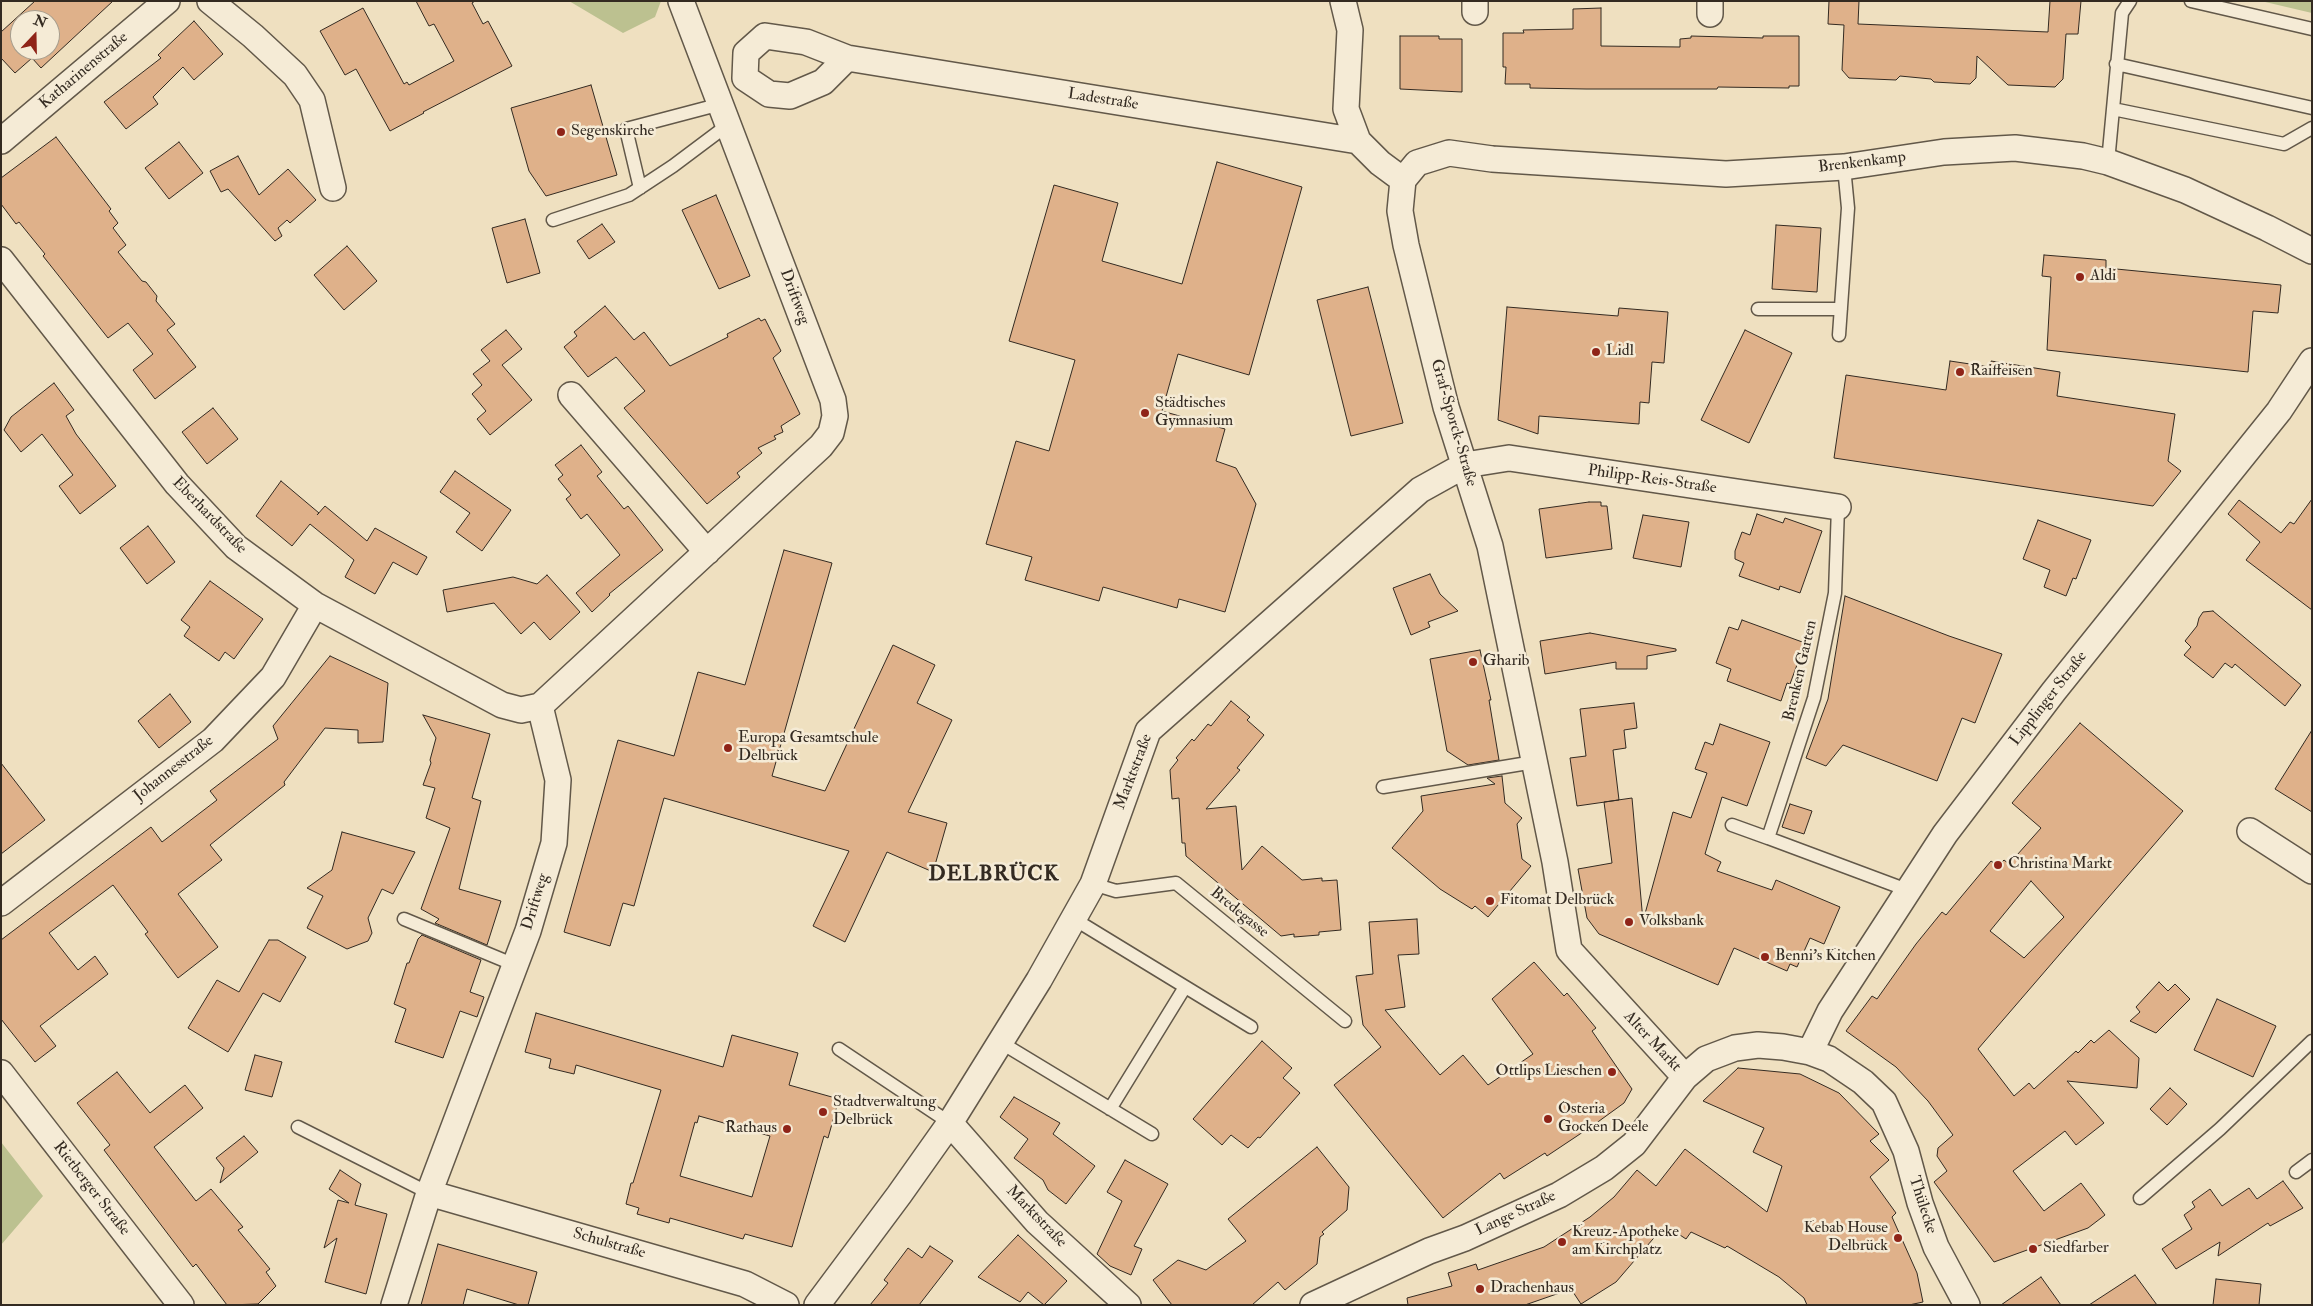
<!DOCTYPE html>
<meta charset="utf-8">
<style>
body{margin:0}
#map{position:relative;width:2313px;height:1306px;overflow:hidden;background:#efe0c0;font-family:"IM FELL Double Pica",serif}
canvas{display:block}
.frame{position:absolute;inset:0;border:2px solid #332a21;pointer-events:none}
.north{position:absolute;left:10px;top:10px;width:50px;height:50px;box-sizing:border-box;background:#f5ebd6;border:1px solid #a79e8e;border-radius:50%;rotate:21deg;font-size:14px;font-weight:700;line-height:20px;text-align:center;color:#332a21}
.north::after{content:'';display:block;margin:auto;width:18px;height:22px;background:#8f2418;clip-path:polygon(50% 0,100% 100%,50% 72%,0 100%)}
</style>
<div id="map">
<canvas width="2313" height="1306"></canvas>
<div class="frame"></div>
<div class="north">N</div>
</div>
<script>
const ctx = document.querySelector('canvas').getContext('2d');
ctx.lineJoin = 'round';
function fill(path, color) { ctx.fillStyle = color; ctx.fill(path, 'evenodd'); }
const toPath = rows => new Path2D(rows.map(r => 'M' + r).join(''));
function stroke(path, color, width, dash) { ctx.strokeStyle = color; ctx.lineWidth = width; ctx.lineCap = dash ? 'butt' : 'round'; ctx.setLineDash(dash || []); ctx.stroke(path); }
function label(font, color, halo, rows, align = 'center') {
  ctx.font = font + ' "IM FELL Double Pica",serif'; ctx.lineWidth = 5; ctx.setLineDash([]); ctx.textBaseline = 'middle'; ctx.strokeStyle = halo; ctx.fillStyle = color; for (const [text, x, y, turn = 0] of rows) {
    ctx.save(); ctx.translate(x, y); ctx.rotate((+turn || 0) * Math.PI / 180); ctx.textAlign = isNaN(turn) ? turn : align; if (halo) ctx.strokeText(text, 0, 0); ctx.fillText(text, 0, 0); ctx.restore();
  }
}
const green = toPath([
 [569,1,661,1,655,17,623,33],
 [2261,1,2312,1,2312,13],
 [1,1142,43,1196,1,1245]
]);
const building = toPath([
 [35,1,113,1,41,68,32,58,15,73,1,58,1,32,35,1],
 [20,20,50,20,50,50,20,50,20,20],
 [416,1,475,1,472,3,483,24,488,21,512,66,423,112,424,113,390,131,356,69,345,75,320,31,363,8,404,84,407,82,409,85,454,61,434,24,429,26,416,1],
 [1829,1,1859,1,1858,24,2048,32,2050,1,2081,1,2078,34,2066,34,2063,79,2055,87,2008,85,1977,56,1976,78,1970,84,1934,82,1931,79,1900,76,1896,80,1849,78,1842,70,1844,25,1828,24,1829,1],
 [1601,8,1601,46,1680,47,1680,39,1691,38,1691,36,1763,38,1763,36,1799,36,1799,86,1789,86,1789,88,1718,87,1717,89,1586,89,1530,88,1530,84,1505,84,1506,67,1503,67,1503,33,1524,33,1523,30,1573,29,1573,9,1601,8],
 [194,21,223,54,194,80,183,67,153,97,158,104,126,129,104,102,161,58,158,55,194,21],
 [1400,36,1439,36,1439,39,1462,39,1462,92,1400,89,1400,36],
 [591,85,617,175,546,196,529,171,511,108,591,85],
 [56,137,111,209,109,211,118,223,113,228,126,245,118,252,142,281,146,282,157,296,156,301,175,324,167,330,196,367,155,399,133,370,153,354,128,323,108,338,43,256,45,254,19,222,16,224,1,204,1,178,56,137],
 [179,142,203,173,169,199,145,168,179,142],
 [238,156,259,195,288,169,316,200,290,223,287,220,278,228,282,236,275,241,228,189,221,192,210,171,238,156],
 [1217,162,1302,187,1249,375,1178,354,1162,411,1225,429,1216,461,1236,468,1256,504,1225,612,1179,599,1177,608,1103,587,1099,601,1025,580,1032,557,986,544,1016,441,1049,451,1075,360,1009,341,1054,185,1118,203,1102,261,1182,284,1217,162],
 [716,195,750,276,719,289,682,210,716,195],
 [525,219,540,273,507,283,492,228,525,219],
 [602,224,615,242,589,259,577,241,602,224],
 [1776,225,1821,228,1817,292,1772,289,1776,225],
 [347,246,377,281,344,310,314,275,347,246],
 [2044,255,2106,260,2106,268,2281,285,2278,313,2253,311,2248,372,2047,350,2051,277,2042,276,2044,255],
 [1368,287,1403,423,1351,436,1317,300,1368,287],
 [605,306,634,340,644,332,670,366,728,337,727,334,759,318,761,321,765,319,781,351,773,358,800,414,781,426,783,432,774,436,776,439,758,448,762,453,737,473,740,477,707,504,624,408,645,391,616,357,588,377,564,347,577,336,574,332,605,306],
 [1507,307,1618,316,1619,308,1668,312,1664,363,1652,362,1649,403,1640,402,1639,424,1539,416,1538,434,1498,420,1507,307],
 [506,330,522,349,502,365,532,400,490,435,477,419,486,411,472,394,482,385,473,374,490,361,481,350,506,330],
 [1745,330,1792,353,1749,443,1701,420,1745,330],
 [1950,361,1990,367,1991,361,2060,372,2057,396,2175,414,2168,461,2181,471,2153,506,1834,458,1846,375,1946,390,1950,361],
 [54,383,74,410,66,416,76,434,116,486,80,514,59,486,73,475,42,434,21,452,4,430,11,417,54,383],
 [213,408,238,439,207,464,182,432,213,408],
 [581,445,602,472,597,476,624,509,628,506,663,550,609,594,610,595,592,612,576,593,620,555,587,514,581,519,566,499,571,495,558,479,563,475,555,465,581,445],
 [455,471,511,510,482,551,456,532,470,513,440,492,455,471],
 [281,481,319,513,317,515,325,506,367,541,375,528,427,557,417,575,393,562,375,594,345,577,354,560,310,524,292,546,256,516,281,481],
 [2312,499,2312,610,2246,560,2260,542,2228,514,2239,500,2281,533,2290,522,2294,524,2312,499],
 [1589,502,1601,502,1601,506,1607,506,1612,549,1546,558,1539,509,1589,502],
 [1757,514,1783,523,1785,518,1822,531,1800,593,1780,586,1779,590,1739,576,1744,563,1735,559,1735,551,1742,532,1750,535,1757,514],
 [1643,515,1689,522,1681,567,1633,558,1643,515],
 [2038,520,2091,540,2076,579,2073,578,2066,596,2044,587,2050,570,2023,559,2038,520],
 [148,526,175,562,147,584,120,548,148,526],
 [784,550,832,563,772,776,825,791,893,645,935,665,917,703,952,720,908,812,947,823,933,872,887,852,845,942,813,926,849,851,664,798,634,906,623,903,610,946,564,932,618,740,674,756,698,672,745,685,784,550],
 [1430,574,1440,594,1458,611,1428,622,1430,627,1411,635,1393,588,1430,574],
 [547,575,580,612,550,640,534,622,521,634,494,603,447,612,443,590,513,577,537,584,547,575],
 [210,581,263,619,234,659,225,652,219,661,184,636,190,627,181,620,210,581],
 [1845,596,1949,636,2002,654,1975,723,1962,718,1937,781,1843,745,1826,766,1806,758,1828,699,1845,596],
 [2213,611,2301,685,2285,706,2235,664,2232,668,2225,663,2213,678,2184,655,2191,647,2185,641,2197,626,2199,618,2203,612,2213,611],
 [1742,620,1805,643,1790,684,1787,683,1781,701,1727,681,1731,669,1716,663,1729,627,1738,630,1742,620],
 [1590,633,1676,649,1676,651,1647,656,1647,669,1616,669,1616,662,1545,674,1540,641,1590,633],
 [1480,650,1491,700,1489,700,1499,760,1468,765,1447,751,1430,659,1480,650],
 [330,656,388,683,383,742,358,743,358,730,325,728,284,782,285,785,210,845,222,860,178,894,218,947,178,978,145,934,148,932,113,885,49,933,78,970,95,956,108,974,40,1026,56,1046,35,1062,1,1019,1,940,151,827,162,842,217,800,210,791,278,739,273,726,330,656],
 [170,694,191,722,159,748,138,721,170,694],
 [1231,701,1250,717,1247,720,1264,735,1237,768,1240,770,1206,809,1236,806,1242,870,1262,846,1302,880,1322,878,1322,881,1337,880,1341,930,1319,932,1319,935,1294,937,1294,934,1281,936,1186,856,1185,843,1182,843,1179,798,1172,799,1170,770,1178,760,1176,758,1192,739,1194,741,1208,724,1211,726,1231,701],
 [1634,703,1637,728,1624,730,1626,748,1613,750,1619,800,1577,806,1570,758,1586,756,1580,709,1634,703],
 [423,715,490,734,472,798,481,801,459,889,501,901,487,945,435,923,439,919,421,909,450,828,426,818,435,788,423,785,431,763,430,760,436,738,423,715],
 [2080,723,2183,811,1978,1049,2014,1096,2029,1083,2034,1089,2076,1051,2078,1053,2091,1040,2094,1043,2109,1030,2139,1058,2137,1088,2067,1081,2104,1123,2076,1145,2065,1131,2013,1171,2044,1211,2081,1183,2105,1215,2088,1228,1994,1262,1934,1182,1947,1171,1937,1156,1938,1148,1953,1135,1928,1101,1896,1067,1846,1031,1872,996,1877,999,1916,944,1942,912,1946,915,1991,861,1998,866,2004,860,2009,864,2041,828,2012,803,2080,723],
 [2031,881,2064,917,2024,958,1990,931,2031,881],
 [1720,724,1770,742,1747,806,1722,797,1705,854,1721,862,1717,871,1772,890,1776,880,1840,907,1824,944,1810,938,1797,967,1790,964,1787,971,1734,948,1718,985,1599,934,1587,918,1578,869,1612,863,1604,802,1632,798,1643,921,1673,812,1691,818,1707,773,1695,769,1705,742,1713,745,1720,724],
 [2312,730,2312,812,2275,789,2312,730],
 [1,763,45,820,1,854,1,763],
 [1502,776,1505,803,1522,818,1517,824,1522,859,1531,866,1488,917,1475,906,1472,909,1440,889,1392,848,1423,811,1421,796,1495,784,1487,778,1502,776],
 [1790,804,1812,811,1804,834,1782,827,1790,804],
 [342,832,415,852,393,894,382,889,368,918,372,933,368,941,347,949,307,928,323,896,307,888,332,870,342,832],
 [1417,919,1419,954,1398,955,1405,1007,1385,1010,1440,1075,1463,1055,1488,1085,1533,1054,1492,999,1534,962,1564,996,1567,993,1596,1028,1592,1031,1632,1089,1624,1103,1595,1124,1547,1156,1545,1153,1504,1179,1500,1173,1443,1218,1334,1085,1381,1047,1363,1025,1356,976,1373,974,1369,922,1417,919],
 [422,935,481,960,470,992,484,997,477,1017,460,1011,443,1058,395,1042,406,1009,394,1004,407,963,409,963,418,939,422,935],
 [269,940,278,940,306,957,280,1002,263,993,228,1052,188,1028,217,980,239,992,269,940],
 [2159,982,2168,991,2175,984,2190,999,2156,1033,2130,1021,2140,1012,2136,1007,2159,982],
 [2217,999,2276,1026,2253,1077,2194,1050,2217,999],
 [536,1013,723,1067,732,1035,798,1053,789,1085,839,1099,828,1138,824,1136,792,1247,745,1234,743,1239,670,1218,669,1223,637,1214,639,1208,626,1204,631,1183,633,1183,661,1090,576,1065,574,1074,549,1068,551,1059,525,1052,536,1013],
 [699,1116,770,1136,752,1197,680,1176,695,1122,697,1123,699,1116],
 [1262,1041,1292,1068,1283,1078,1300,1093,1260,1138,1258,1137,1248,1148,1231,1135,1222,1145,1193,1119,1262,1041],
 [255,1055,282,1062,272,1097,245,1090,255,1055],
 [1738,1068,1800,1074,1839,1093,1879,1134,1870,1141,1889,1160,1870,1177,1896,1213,1892,1217,1917,1273,1923,1302,1909,1305,1807,1305,1804,1298,1779,1277,1727,1246,1725,1248,1691,1232,1686,1239,1665,1225,1616,1282,1581,1304,1571,1289,1525,1305,1408,1305,1407,1298,1452,1286,1448,1273,1476,1264,1478,1270,1544,1247,1590,1217,1614,1197,1637,1170,1656,1186,1685,1149,1767,1212,1782,1166,1753,1152,1764,1128,1703,1101,1738,1068],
 [117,1072,150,1113,185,1085,203,1108,154,1147,196,1201,211,1189,243,1227,238,1230,270,1269,266,1272,276,1286,258,1304,227,1305,196,1264,193,1267,104,1150,110,1145,77,1103,117,1072],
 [2170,1088,2187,1104,2167,1125,2150,1109,2170,1088],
 [1014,1097,1060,1123,1053,1134,1095,1166,1066,1204,1048,1190,1043,1180,1014,1158,1028,1139,1000,1117,1014,1097],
 [244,1136,258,1152,220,1183,224,1168,216,1158,244,1136],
 [1317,1147,1349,1187,1347,1210,1322,1232,1324,1234,1320,1237,1317,1264,1285,1290,1278,1282,1252,1305,1172,1305,1153,1280,1178,1260,1206,1270,1246,1241,1228,1219,1317,1147],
 [1125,1160,1168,1184,1134,1246,1142,1249,1131,1275,1110,1266,1097,1254,1122,1201,1107,1192,1125,1160],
 [340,1170,361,1184,355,1205,387,1214,366,1294,325,1282,337,1238,324,1248,338,1200,349,1203,329,1189,340,1170],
 [2283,1181,2303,1208,2270,1226,2268,1223,2218,1256,2220,1242,2176,1269,2162,1249,2192,1229,2184,1215,2195,1207,2192,1202,2210,1189,2222,1206,2249,1188,2257,1199,2283,1181],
 [1018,1235,1067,1281,1044,1305,1028,1292,1020,1302,978,1277,1018,1235],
 [438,1244,537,1272,528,1305,519,1305,467,1289,463,1305,421,1305,438,1244],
 [930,1246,953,1261,919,1305,870,1305,888,1283,884,1280,908,1248,922,1258,930,1246],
 [2135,1275,2157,1305,2089,1305,2135,1275],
 [2041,1277,2061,1305,2001,1305,2041,1277],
 [2216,1279,2261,1284,2259,1305,2213,1305,2216,1279]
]);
const service = toPath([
 [2191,1,2312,29],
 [2116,64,2312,108],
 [2113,109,2284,144,2312,128],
 [2108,162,2122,13,2130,1],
 [640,188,626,129,721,104],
 [553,220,629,195,673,166,729,124],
 [1758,309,1841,309],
 [1839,335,1848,208,1844,167],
 [1383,787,1534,762],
 [1732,825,1768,838,1773,823,1814,698,1835,593,1838,507],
 [1768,838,1910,891],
 [1093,884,1116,891,1176,883,1345,1021],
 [404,919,515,965],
 [1074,919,1251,1027],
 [1000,1042,1152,1134],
 [839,1049,950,1123],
 [1110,1109,1185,987],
 [298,1127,429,1193],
 [2296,1172,2312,1160],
 [2140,1198,2220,1129,2312,1041]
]);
const minor = toPath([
 [210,1,253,36,295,75,312,100,333,188],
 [1343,1,1350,30,1346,109,1358,141,1380,163,1403,180],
 [1475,1,1475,12],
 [1710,14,1710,1],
 [745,78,746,53,765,36,806,42,847,58,1358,141],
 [745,78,769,94,790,96,823,82,847,58],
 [1,141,167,1],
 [1403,180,1400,211,1406,245,1446,407,1490,546,1555,862,1569,950,1685,1077],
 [1403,180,1417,163,1449,153,1492,159,1726,174,1844,167,1944,152,2015,148,2083,156,2108,162,2185,190,2267,228,2312,251],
 [1,260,177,484,236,547,315,605,502,705,521,710,540,706],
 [571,395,707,552],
 [2250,831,2312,871],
 [1,903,213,740,273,677,315,605],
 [1810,1052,1830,1011,1945,834,2054,691,2279,411,2312,361],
 [1,1073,181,1305],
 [950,1123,1037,1222,1128,1305],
 [429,1193,745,1284,786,1305],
 [394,1305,429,1193,528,931,554,843,558,780,540,706,821,446,831,433,835,416,833,400,681,1],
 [817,1305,899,1195,950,1123,1039,980,1093,884,1148,731,1420,490,1465,465,1509,458,1838,507],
 [1313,1305,1429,1251,1465,1238,1559,1195,1604,1168,1634,1144,1685,1077,1706,1059,1735,1048,1758,1045,1783,1047,1810,1052,1829,1059,1863,1082,1884,1102,1906,1151,1920,1203,1936,1247,1967,1305]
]);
const markers = [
 [561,132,5,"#8f2418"],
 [2080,277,5,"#8f2418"],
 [1596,352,5,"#8f2418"],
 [1960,372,5,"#8f2418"],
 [1145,413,5,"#8f2418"],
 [1473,662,5,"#8f2418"],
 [728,748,5,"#8f2418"],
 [1998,865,5,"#8f2418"],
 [1490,901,5,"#8f2418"],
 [1629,922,5,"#8f2418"],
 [1765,957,5,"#8f2418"],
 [1612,1072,5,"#8f2418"],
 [823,1112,5,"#8f2418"],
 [1548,1119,5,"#8f2418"],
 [787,1129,5,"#8f2418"],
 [1898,1238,5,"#8f2418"],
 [1562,1242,5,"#8f2418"],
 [2033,1249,5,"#8f2418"],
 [1480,1289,5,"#8f2418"]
];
const streetNames = [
 ["Katharinenstraße",84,71,-40],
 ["Ladestraße",1103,100,9],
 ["Brenkenkamp",1862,163,-7],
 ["Driftweg",794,297,69],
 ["Graf-Sporck-Straße",1453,423,74],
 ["Philipp-Reis-Straße",1652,480,8],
 ["Eberhardstraße",209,516,46],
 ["Brenken Garten",1801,671,-77],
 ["Lipplinger Straße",2049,699,-52],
 ["Johannesstraße",174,769,-38],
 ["Marktstraße",1134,772,-69],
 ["Driftweg",536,902,-73],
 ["Bredegasse",1239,913,39],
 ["Alter Markt",1652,1042,47],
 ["Rietberger Straße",91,1189,52],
 ["Thülecke",1922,1205,72],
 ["Lange Straße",1516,1214,-25],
 ["Marktstraße",1036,1217,46],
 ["Schulstraße",609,1244,16]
];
const poiNames = [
 ["Segenskirche",571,132],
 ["Aldi",2090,277],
 ["Lidl",1606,352],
 ["Raiffeisen",1970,372],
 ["Städtisches",1155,404],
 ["Gymnasium",1155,422],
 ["Gharib",1483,662],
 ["Europa Gesamtschule",738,739],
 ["Delbrück",738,757],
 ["Christina Markt",2008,865],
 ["Fitomat Delbrück",1500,901],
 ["Volksbank",1639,922],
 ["Benni's Kitchen",1775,957],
 ["Ottlips Lieschen",1602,1072,"right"],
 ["Stadtverwaltung",833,1103],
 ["Delbrück",833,1121],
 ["Osteria",1558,1110],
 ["Gocken Deele",1558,1128],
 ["Rathaus",777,1129,"right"],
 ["Kebab House",1888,1229,"right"],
 ["Delbrück",1888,1247,"right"],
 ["Kreuz-Apotheke",1572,1233],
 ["am Kirchplatz",1572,1251],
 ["Siedfarber",2043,1249],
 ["Drachenhaus",1490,1289]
];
const districtNames = [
 ["DELBRÜCK",994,875]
];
fill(green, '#bcc190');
fill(building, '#dfb18a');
stroke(building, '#332a21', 1);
stroke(service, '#625849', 15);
stroke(minor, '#625849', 28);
stroke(service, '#f5ebd6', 12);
stroke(minor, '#f5ebd6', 25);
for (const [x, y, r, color] of markers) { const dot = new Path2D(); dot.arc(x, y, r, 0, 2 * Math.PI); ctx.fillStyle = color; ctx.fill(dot); stroke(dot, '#f5ebd6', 2); }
label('16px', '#332a21', '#f5ebd6', streetNames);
label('16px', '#332a21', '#f5ebd6', poiNames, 'left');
ctx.letterSpacing = '1px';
label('bold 21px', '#332a21', '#f5ebd6', districtNames);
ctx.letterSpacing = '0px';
</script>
